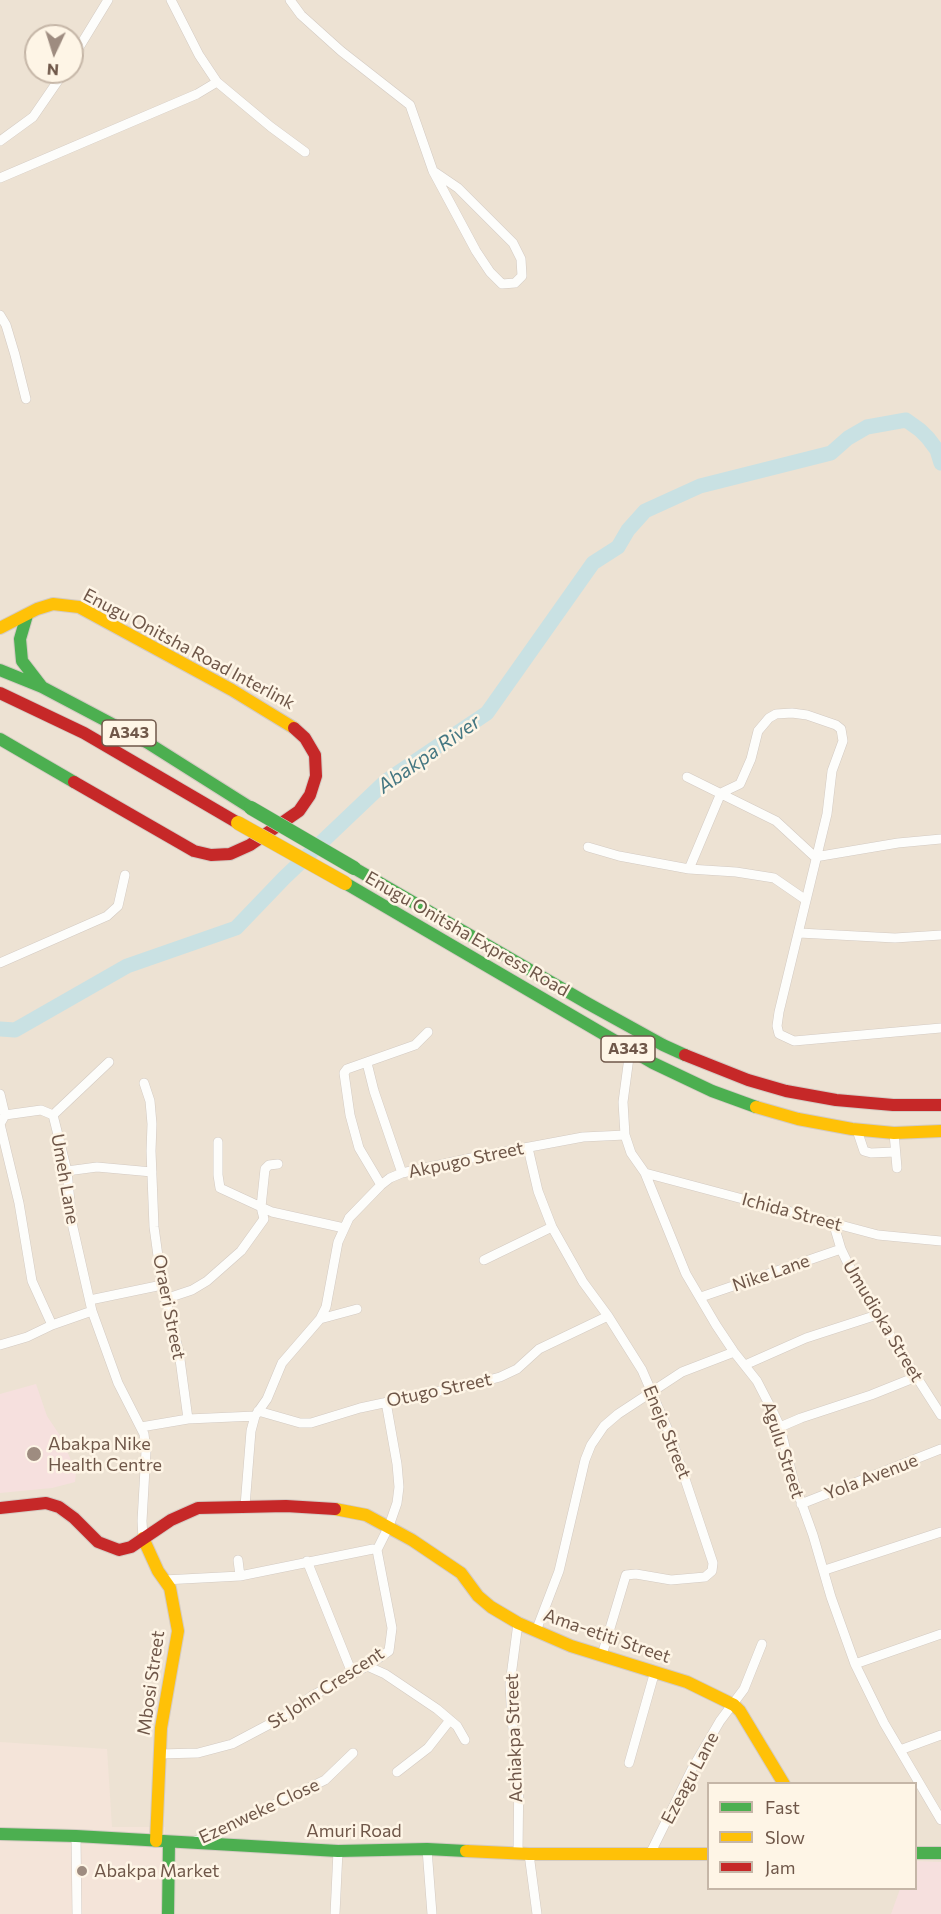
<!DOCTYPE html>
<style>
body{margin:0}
#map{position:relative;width:941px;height:1914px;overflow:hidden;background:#f4efe6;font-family:Commissioner,sans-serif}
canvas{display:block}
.legend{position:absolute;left:707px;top:1782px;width:210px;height:108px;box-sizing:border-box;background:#fef5e6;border:2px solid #c5b6a7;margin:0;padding:8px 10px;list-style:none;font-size:18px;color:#6f5749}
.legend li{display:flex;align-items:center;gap:12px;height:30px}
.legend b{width:30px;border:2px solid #c5b6a7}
.north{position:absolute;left:24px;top:24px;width:60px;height:60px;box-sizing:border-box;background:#fef5e6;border:2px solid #c5b6a7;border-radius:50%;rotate:184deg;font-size:16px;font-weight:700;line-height:24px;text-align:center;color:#6f5749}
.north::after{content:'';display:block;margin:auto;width:21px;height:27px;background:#9e8c80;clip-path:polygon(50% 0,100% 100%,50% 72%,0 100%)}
</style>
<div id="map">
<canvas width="941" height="1914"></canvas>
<ul class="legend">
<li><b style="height:8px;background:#4caf50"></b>Fast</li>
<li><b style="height:8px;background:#ffc107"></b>Slow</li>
<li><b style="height:8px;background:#c62828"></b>Jam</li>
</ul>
<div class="north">N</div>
</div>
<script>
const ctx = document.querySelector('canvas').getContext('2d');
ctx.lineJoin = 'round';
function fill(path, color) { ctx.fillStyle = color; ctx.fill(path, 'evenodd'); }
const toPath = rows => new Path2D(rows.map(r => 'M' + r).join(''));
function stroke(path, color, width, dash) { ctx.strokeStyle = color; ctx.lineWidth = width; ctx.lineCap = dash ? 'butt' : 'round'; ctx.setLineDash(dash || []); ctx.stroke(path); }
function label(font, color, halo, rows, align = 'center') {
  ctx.font = font + ' Commissioner,sans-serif'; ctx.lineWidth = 5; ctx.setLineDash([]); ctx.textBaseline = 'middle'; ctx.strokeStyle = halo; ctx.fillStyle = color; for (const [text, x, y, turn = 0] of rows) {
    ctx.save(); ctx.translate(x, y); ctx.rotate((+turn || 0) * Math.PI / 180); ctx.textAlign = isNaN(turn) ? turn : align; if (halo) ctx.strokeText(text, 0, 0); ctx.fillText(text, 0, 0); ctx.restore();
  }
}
const residential = toPath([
 [0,0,941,0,941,1914,0,1914],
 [36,36,72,36,72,72,36,72],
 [708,1784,916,1784,916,1888,708,1888]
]);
const commercial = toPath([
 [0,1742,107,1749,112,1827,165,1827,164,1914,0,1914]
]);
const medical = toPath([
 [36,1384,47,1416,61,1437,76,1472,75,1482,52,1488,0,1493,0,1394],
 [916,1861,941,1862,941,1914,891,1914,900,1889,916,1888]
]);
const river = toPath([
 [0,1029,15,1030,127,966,236,928,284,878,386,781,487,713,593,563,618,547,628,530,645,511,700,486,831,453,848,438,867,427,906,420,920,430,928,438,937,450,941,463]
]);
const street = toPath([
 [171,0,199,55,217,82,271,127,305,152],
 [290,0,301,15,341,51,410,105,433,171,476,251,490,272,502,284,515,283,522,276,521,259,513,243,458,188,433,171],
 [72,59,108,0],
 [0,141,33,117,64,72],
 [0,178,197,94,217,82],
 [0,315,6,325,15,355,26,399],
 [687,777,776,821,815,857],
 [588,847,619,856,689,869,736,872,774,878,806,900],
 [815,857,898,843,941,839],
 [689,869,721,793,740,784,751,759,758,731,769,718,776,714,792,713,807,715,836,725,841,729,843,741,832,771,827,814,779,1012,777,1026,779,1034,794,1041,941,1028],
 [799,933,895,938,941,935],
 [0,963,107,916,118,906,125,875],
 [630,1050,623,1102,625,1135,631,1153,645,1173,686,1274,716,1325,734,1352,757,1381,773,1412,780,1427,794,1482,813,1535,831,1597,855,1664,884,1723,941,1820],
 [367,1063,374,1091,402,1173],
 [144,1083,150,1101,152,1124,151,1151,154,1227,162,1285,179,1352,188,1419],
 [0,1094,5,1115],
 [53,1115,109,1062],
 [0,1124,5,1115,41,1110,53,1115,67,1171,72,1223,92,1311,118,1383,144,1434,146,1451,142,1521,143,1538],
 [0,1124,19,1203,32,1281,52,1325],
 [857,1130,864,1151,871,1153,895,1152],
 [894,1133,897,1168],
 [218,1142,218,1175,220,1188,272,1212,344,1228],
 [528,1148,538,1191,552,1227,583,1282,608,1316,642,1370,671,1437,713,1563,712,1571,705,1577,671,1580,636,1574,626,1575,602,1655],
 [67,1171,97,1167,152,1172],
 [645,1173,878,1235,941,1241],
 [381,1185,359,1148,350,1115,344,1073,347,1069,415,1045,428,1032],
 [833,1222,841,1249,851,1270,877,1315,941,1415],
 [484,1260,552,1227],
 [701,1297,841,1249],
 [165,1299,192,1290,207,1281,241,1251,264,1219,261,1207,265,1169,269,1165,278,1164],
 [90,1300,162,1285],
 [320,1319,357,1309],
 [0,1345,27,1337,52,1325,92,1311],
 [745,1365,806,1338,877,1315],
 [258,1411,300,1423,311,1423,360,1408,477,1383,500,1377,517,1369,539,1349,608,1316],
 [141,1427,188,1419,255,1416],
 [780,1427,801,1418,871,1395,916,1377],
 [801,1504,941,1449],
 [245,1506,251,1431,255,1416,267,1399,282,1363,320,1319,326,1307,338,1242,349,1218,381,1185,390,1178,402,1173,476,1157,583,1137,625,1135],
 [238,1560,240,1576],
 [307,1561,352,1673],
 [825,1570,941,1532],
 [164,1580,240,1576,373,1549,377,1550],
 [518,1623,510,1684,512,1722,519,1765,518,1853],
 [536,1631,559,1571,585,1460,591,1445,604,1426,618,1414,682,1372,734,1352],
 [855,1664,941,1634],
 [367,1666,385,1674,437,1709,457,1726,465,1740],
 [900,1750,941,1735],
 [159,1754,198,1753,232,1744,283,1717,312,1696,367,1666,389,1651,392,1628,377,1550,389,1526,397,1503,399,1487,397,1464,386,1402],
 [629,1763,655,1671],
 [397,1772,428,1748,450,1720],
 [76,1836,77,1914],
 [195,1841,212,1835,325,1780,353,1753],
 [427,1849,432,1914],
 [529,1854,537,1914],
 [650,1854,692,1769,720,1721,744,1689,762,1644],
 [335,1914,338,1851]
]);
const fast = toPath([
 [27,615,20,639,22,661,42,687],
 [0,670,42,687,148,743,251,808],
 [0,739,74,782],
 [354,868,587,1003,663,1045,685,1055],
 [345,883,653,1063,712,1091,756,1107],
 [0,1834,76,1836,338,1851,427,1849,466,1851],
 [916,1853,941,1853],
 [168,1914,169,1842]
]);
const slow = toPath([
 [0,628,37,609,53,604,79,607,232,690,294,728],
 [756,1107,798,1119,852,1129,894,1133,941,1131],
 [335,1509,366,1515,412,1540,461,1573,478,1596,491,1607,518,1623,571,1646,687,1682,734,1705,740,1711,784,1784],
 [143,1538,158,1571,170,1588,178,1631,161,1728,156,1841],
 [466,1851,529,1854,708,1854]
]);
const jam = toPath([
 [0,693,84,733,238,823],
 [74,782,194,851,211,855,230,854,250,845,299,811,310,795,316,776,315,755,305,738,294,728],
 [685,1055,748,1080,786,1091,836,1100,893,1105,941,1105],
 [0,1508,46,1503,59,1507,74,1518,98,1542,119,1550,131,1547,171,1520,198,1508,286,1506,335,1509]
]);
const fastBridge = toPath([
 [251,808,354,868]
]);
const slowBridge = toPath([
 [238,823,345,883]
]);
const markers = [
 [34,1454,8,"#9e8c80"],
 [82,1871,6,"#9e8c80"]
];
const shields = [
 [129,733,54],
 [628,1049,54]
];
const shieldNames = [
 ["A343",129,733],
 ["A343",628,1049]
];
const streetNames = [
 ["Enugu Onitsha Road Interlink",189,649,28],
 ["Enugu Onitsha Express Road",467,934,30],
 ["Akpugo Street",466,1160,-12],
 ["Umeh Lane",65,1179,80],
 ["Ichida Street",792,1212,15],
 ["Nike Lane",771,1273,-19],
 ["Oraeri Street",169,1307,79],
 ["Umudioka Street",883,1321,59],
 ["Otugo Street",439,1390,-12],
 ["Eneje Street",667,1432,68],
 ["Agulu Street",783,1450,72],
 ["Yola Avenue",871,1477,-21],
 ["Ama-etiti Street",607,1636,19],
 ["Mbosi Street",151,1683,-82],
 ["St John Crescent",326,1688,-33],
 ["Achiakpa Street",514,1738,-92],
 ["Ezeagu Lane",690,1778,-62],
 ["Ezenweke Close",259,1811,-25],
 ["Amuri Road",354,1831]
];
const poiNames = [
 ["Abakpa Nike",48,1444],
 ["Health Centre",48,1465],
 ["Abakpa Market",94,1871]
];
const waterNames = [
 ["Abakpa River",429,754,-35]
];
fill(residential, '#ede2d3');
fill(commercial, '#f4e4d9');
fill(medical, '#f6e0de');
stroke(river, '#c9e1e3', 15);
stroke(street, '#d3cac2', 10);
stroke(fast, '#d4cbc3', 14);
stroke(slow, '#d4cbc3', 14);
stroke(jam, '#d4cbc3', 14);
stroke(street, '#fdfdfb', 9);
stroke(fast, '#4caf50', 12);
stroke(slow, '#ffc107', 12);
stroke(jam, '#c62828', 12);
stroke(fastBridge, '#d3cbc4', 15, []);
stroke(slowBridge, '#d3cbc4', 15, []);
stroke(fastBridge, '#4caf50', 14);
stroke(slowBridge, '#ffc107', 14);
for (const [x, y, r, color] of markers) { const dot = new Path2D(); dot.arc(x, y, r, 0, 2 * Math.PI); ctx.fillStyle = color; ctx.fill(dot); stroke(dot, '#fef5e6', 2); }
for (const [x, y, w] of shields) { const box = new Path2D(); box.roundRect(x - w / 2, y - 13, w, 26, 4.5); ctx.fillStyle = '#fef5e6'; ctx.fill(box); stroke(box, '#6f5749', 1.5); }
label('bold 16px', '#6f5749', null, shieldNames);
label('18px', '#6f5749', '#fef5e6', streetNames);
label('18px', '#6f5749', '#fef5e6', poiNames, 'left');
label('italic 20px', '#457782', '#fef5e6', waterNames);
</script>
